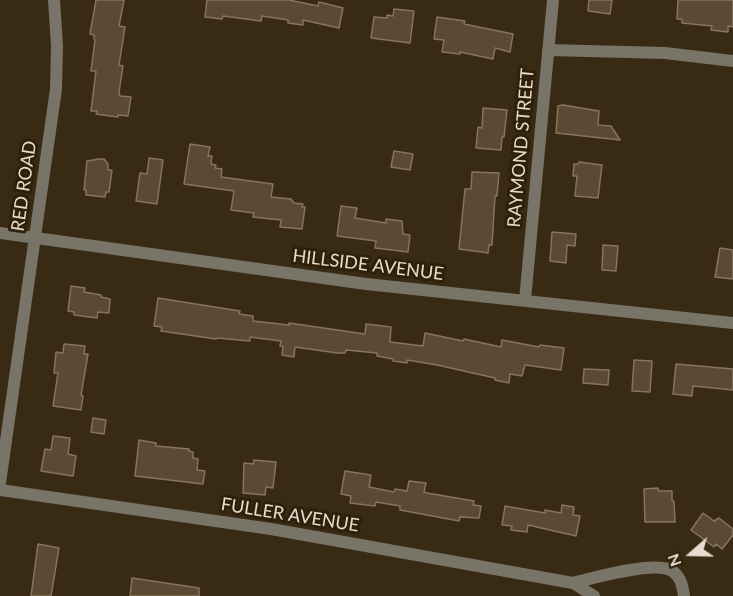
<!DOCTYPE html>
<style>
body{margin:0}
#map{position:relative;width:733px;height:596px;overflow:hidden;background:#392a14;font-family:Lato,sans-serif}
canvas{display:block}
.north{position:absolute;left:661px;top:524px;width:60px;height:60px;-webkit-text-stroke:4px #2f200a;paint-order:stroke;rotate:250deg;font-size:16px;font-weight:700;line-height:24px;text-align:center;color:#e6dccf}
.north::after{content:'';display:block;margin:auto;width:21px;height:27px;background:#e6dccf;clip-path:polygon(50% 0,100% 100%,50% 72%,0 100%)}
</style>
<div id="map">
<canvas width="733" height="596"></canvas>
<div class="north">N</div>
</div>
<script>
const g = document.querySelector('canvas').getContext('2d');
g.lineJoin = 'round';
function paint(path, color) {
  g.fillStyle = color;
  g.fill(path, 'evenodd');
}
function strokePath(path, color, width, dash) {
  g.strokeStyle = color;
  g.lineWidth = width;
  g.lineCap = dash ? 'butt' : 'round';
  g.setLineDash(dash || []);
  g.stroke(path);
}
function label(font, color, halo, rows, align = 'center') {
  g.font = font + ' Lato,sans-serif';
  g.lineWidth = 6;
  g.setLineDash([]);
  g.textBaseline = 'middle';
  g.strokeStyle = halo;
  g.fillStyle = color;
  for (const [text, x, y, turn = 0] of rows) {
    g.save();
    g.translate(x, y);
    g.rotate((+turn || 0) * Math.PI / 180);
    g.textAlign = isNaN(turn) ? turn : align;
    if (halo) g.strokeText(text, 0, 0);
    g.fillText(text, 0, 0);
    g.restore();
  }
}
const building = new Path2D(`
 M 96,0 L 124,0 L 119,26 L 125,27 L 119,65 L 123,66 L 119,92 L 120,96 L 131,97 L 128,116 L 118,115 L 118,117 L 96,114 L 97,111 L 91,111 L 96,71 L 91,71 L 95,40 L 94,39 L 94,35 L 90,34 Z
 M 207,0 L 289,0 L 318,6 L 319,2 L 343,8 L 339,28 L 303,20 L 303,25 L 288,23 L 288,20 L 262,16 L 261,21 L 223,16 L 222,19 L 205,17 Z
 M 589,0 L 612,0 L 610,14 L 588,11 Z
 M 678,0 L 733,0 L 733,27 L 728,26 L 728,32 L 711,30 L 712,26 L 682,23 L 682,19 L 677,19 Z
 M 394,9 L 414,11 L 410,43 L 371,38 L 374,17 L 387,18 L 387,15 L 393,16 Z
 M 437,17 L 465,21 L 464,24 L 513,34 L 510,52 L 495,48 L 493,59 L 460,52 L 460,54 L 442,52 L 444,40 L 434,39 Z
 M 563,105 L 599,111 L 598,125 L 611,126 L 620,140 L 556,133 L 558,106 Z
 M 483,108 L 507,110 L 504,137 L 502,137 L 501,150 L 476,148 L 478,127 L 482,128 Z
 M 190,144 L 210,147 L 208,156 L 212,156 L 211,164 L 216,165 L 215,168 L 222,169 L 221,177 L 273,184 L 271,197 L 291,199 L 294,203 L 303,204 L 302,207 L 305,207 L 302,229 L 280,227 L 281,220 L 253,217 L 254,213 L 231,210 L 234,191 L 184,184 Z
 M 394,151 L 413,154 L 410,170 L 391,167 Z
 M 149,158 L 163,160 L 157,204 L 136,201 L 140,173 L 147,174 Z
 M 99,159 L 104,159 L 108,164 L 108,170 L 112,170 L 109,192 L 106,192 L 105,197 L 86,195 L 86,190 L 84,190 L 87,161 Z
 M 579,162 L 602,165 L 598,198 L 575,196 L 577,176 L 573,176 L 574,164 L 578,164 Z
 M 472,172 L 499,173 L 497,196 L 495,196 L 492,245 L 489,245 L 488,253 L 459,249 L 465,189 L 471,189 Z
 M 341,206 L 357,208 L 355,218 L 386,223 L 386,219 L 402,221 L 403,234 L 410,235 L 408,252 L 375,248 L 376,241 L 337,236 Z
 M 552,232 L 576,234 L 575,246 L 567,245 L 566,263 L 550,261 Z
 M 603,245 L 618,246 L 616,271 L 602,270 Z
 M 720,248 L 733,250 L 733,279 L 715,277 Z
 M 71,286 L 85,288 L 84,292 L 101,295 L 101,297 L 110,299 L 109,313 L 98,312 L 97,318 L 74,315 L 74,312 L 68,311 Z
 M 158,298 L 240,311 L 239,314 L 253,316 L 253,321 L 289,325 L 289,323 L 365,334 L 366,324 L 391,327 L 390,342 L 423,346 L 425,333 L 463,341 L 464,339 L 501,347 L 502,340 L 539,347 L 540,345 L 564,348 L 561,370 L 525,365 L 522,376 L 510,374 L 509,383 L 495,380 L 495,378 L 437,365 L 407,360 L 407,363 L 393,361 L 393,359 L 377,356 L 377,353 L 346,350 L 345,353 L 337,353 L 295,347 L 294,357 L 282,355 L 283,347 L 280,346 L 281,341 L 250,337 L 250,341 L 217,338 L 216,339 L 161,331 L 162,327 L 154,326 Z
 M 64,344 L 85,346 L 84,354 L 88,354 L 81,395 L 83,396 L 81,410 L 53,406 L 58,373 L 54,373 L 56,352 L 63,353 Z
 M 634,360 L 652,361 L 650,392 L 632,391 Z
 M 676,364 L 733,369 L 733,390 L 693,386 L 692,396 L 673,394 Z
 M 584,369 L 609,370 L 608,385 L 583,383 Z
 M 93,418 L 106,420 L 104,434 L 91,432 Z
 M 53,436 L 70,438 L 68,454 L 76,456 L 73,476 L 41,471 L 45,449 L 51,450 Z
 M 139,440 L 156,443 L 156,446 L 189,449 L 189,451 L 193,452 L 193,458 L 198,459 L 197,470 L 205,471 L 203,484 L 135,476 Z
 M 254,460 L 276,462 L 273,488 L 266,487 L 265,495 L 243,493 L 244,463 L 253,464 Z
 M 345,471 L 371,475 L 369,487 L 394,492 L 395,489 L 407,491 L 409,481 L 426,483 L 424,492 L 427,493 L 474,501 L 473,505 L 481,506 L 479,518 L 460,517 L 459,521 L 400,510 L 400,506 L 376,502 L 375,506 L 350,503 L 351,496 L 341,494 Z
 M 658,488 L 659,491 L 672,491 L 672,501 L 674,501 L 675,522 L 645,522 L 644,489 Z
 M 562,505 L 574,507 L 573,515 L 580,516 L 576,536 L 528,525 L 527,532 L 511,530 L 512,526 L 502,525 L 505,506 L 545,513 L 545,510 L 561,513 Z
 M 703,513 L 714,521 L 719,518 L 733,529 L 733,535 L 722,549 L 716,544 L 714,547 L 691,530 Z
 M 38,544 L 59,548 L 51,596 L 31,596 Z
 M 132,578 L 199,588 L 199,596 L 130,596 Z`);
paint(building, '#5b4a33');
strokePath(building, '#86745c', 1.5);
strokePath(new Path2D(`
 M 548,50 L 665,53 L 733,61
 M 0,233 L 366,284 L 733,323
 M 525,300 L 553,0
 M 0,483 L 56,89 L 57,46 L 54,0
 M 0,490 L 271,529 L 573,583 L 594,596
 M 573,583 C 593,578 656,560 672,571 C 681,576 683,587 684,596`), '#787468', 12);
label('18px', '#e6dccf', '#2f200a', [
 ["RAYMOND STREET",521,148,-85],
 ["RED ROAD",24,186,-82],
 ["HILLSIDE AVENUE",368,265,7],
 ["FULLER AVENUE",290,515,9]
]);
</script>
